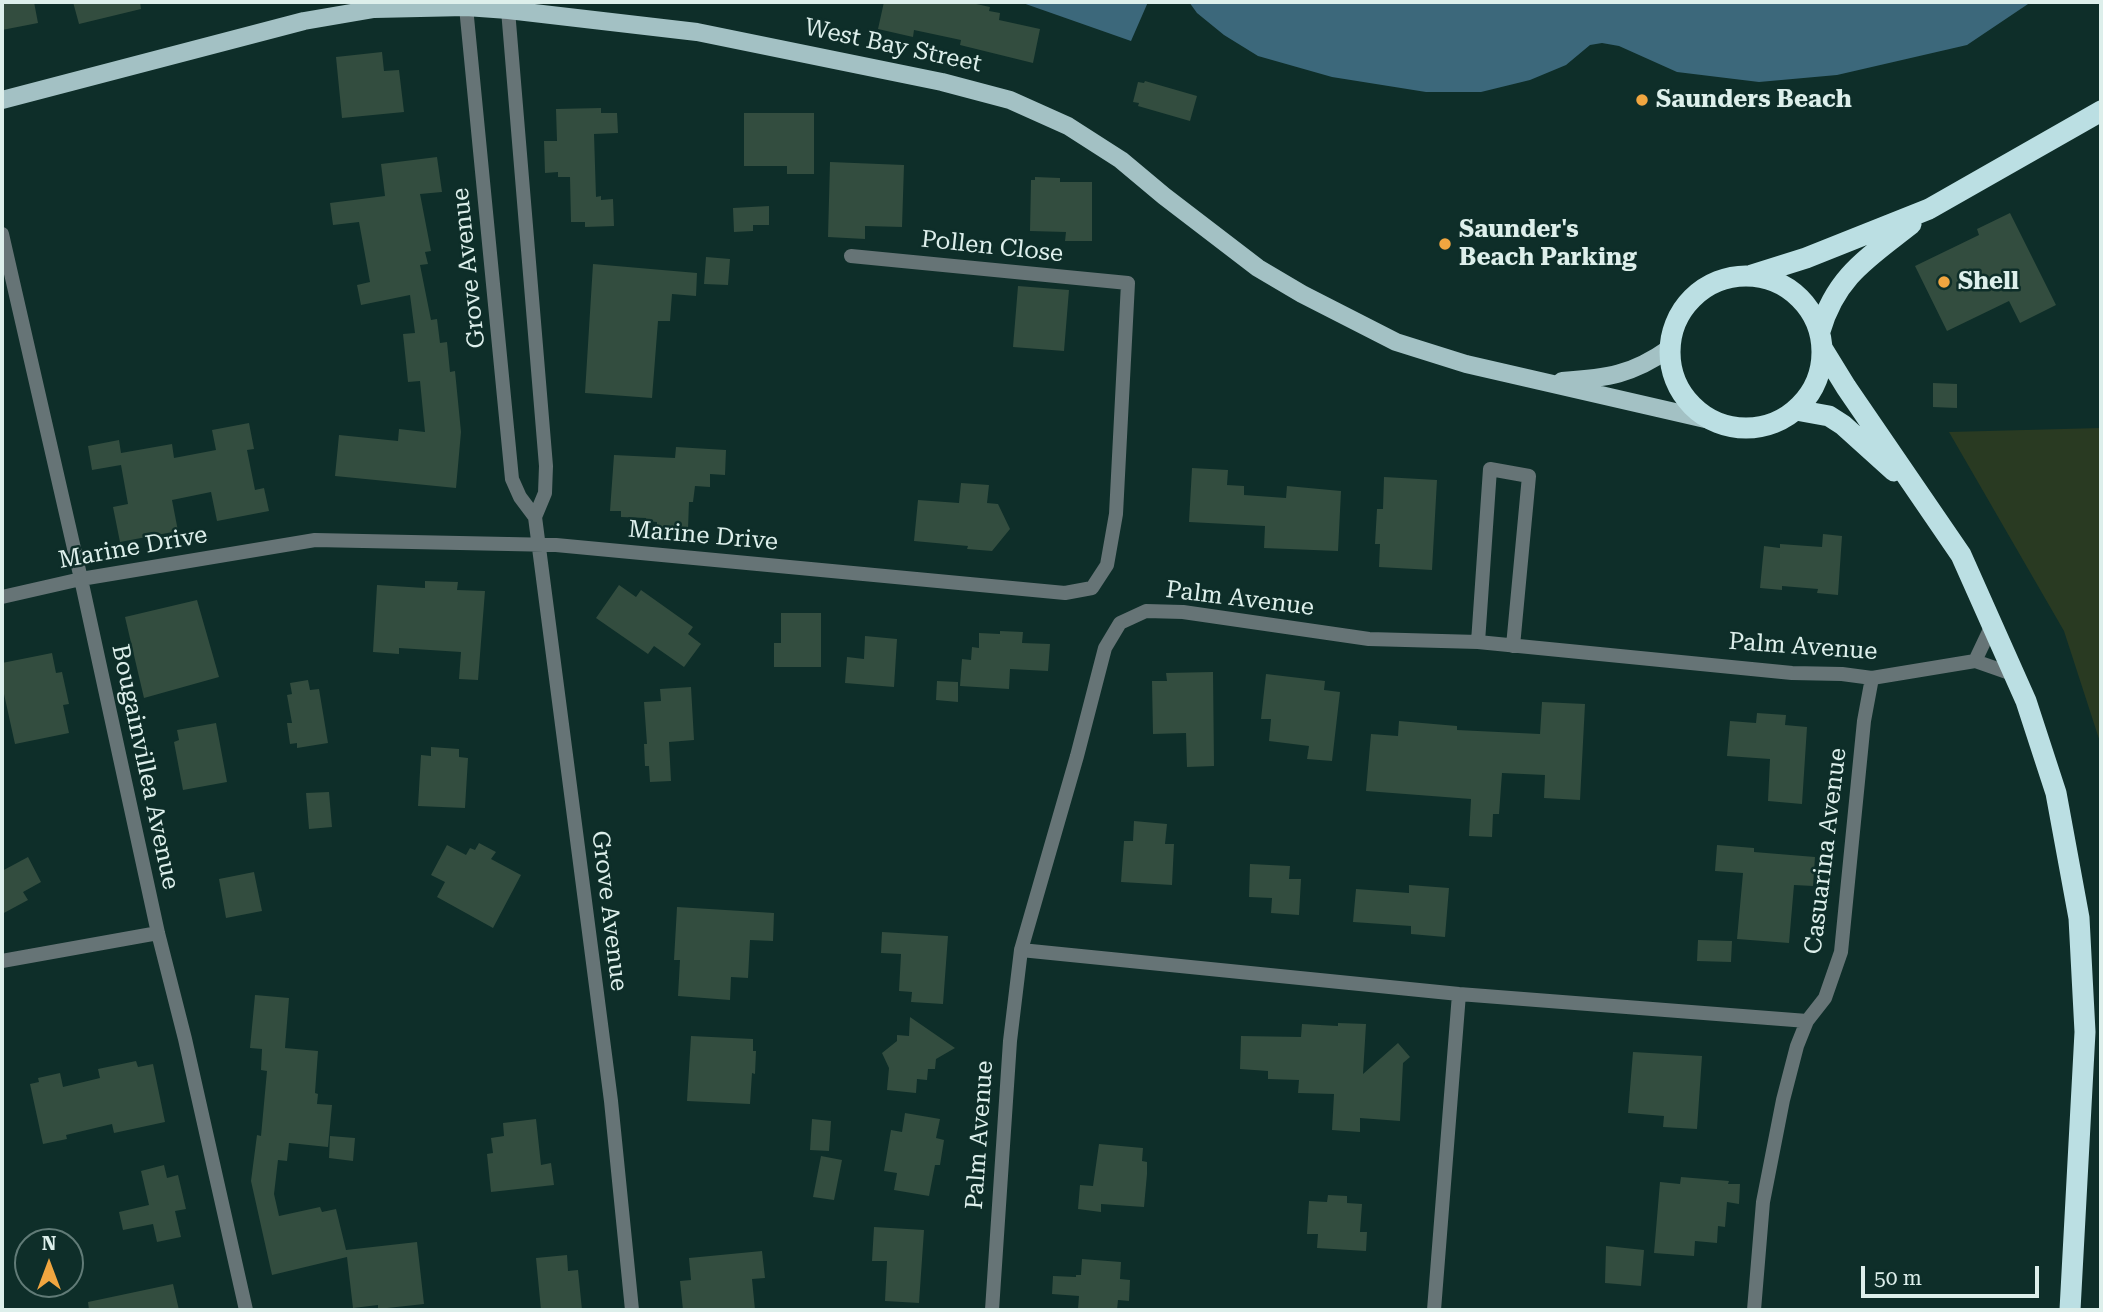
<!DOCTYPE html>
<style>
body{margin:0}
#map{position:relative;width:2103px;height:1312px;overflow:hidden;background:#0e2e29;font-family:"Roboto Serif",serif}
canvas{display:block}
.frame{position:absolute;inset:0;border:4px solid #ddefeb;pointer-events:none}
.north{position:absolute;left:14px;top:1228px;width:70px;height:70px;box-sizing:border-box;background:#0e2e29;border:2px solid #617b77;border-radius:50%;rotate:0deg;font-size:19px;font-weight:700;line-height:28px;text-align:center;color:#ddefeb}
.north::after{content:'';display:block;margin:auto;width:24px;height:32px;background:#f1a640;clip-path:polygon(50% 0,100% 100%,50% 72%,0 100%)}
.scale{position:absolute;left:1861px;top:1266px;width:178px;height:32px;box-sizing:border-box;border:4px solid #ddefeb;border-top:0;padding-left:9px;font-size:21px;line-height:24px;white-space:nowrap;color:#ddefeb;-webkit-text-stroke:5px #0e2e29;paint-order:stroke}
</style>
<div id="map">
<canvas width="2103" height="1312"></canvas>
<div class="frame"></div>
<div class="north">N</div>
<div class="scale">50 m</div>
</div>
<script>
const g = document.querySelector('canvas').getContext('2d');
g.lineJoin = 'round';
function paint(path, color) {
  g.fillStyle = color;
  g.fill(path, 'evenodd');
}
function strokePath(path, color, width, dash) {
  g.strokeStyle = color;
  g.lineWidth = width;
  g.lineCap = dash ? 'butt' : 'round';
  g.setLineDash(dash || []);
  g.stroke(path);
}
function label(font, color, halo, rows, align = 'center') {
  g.font = font + ' "Roboto Serif",serif';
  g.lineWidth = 5;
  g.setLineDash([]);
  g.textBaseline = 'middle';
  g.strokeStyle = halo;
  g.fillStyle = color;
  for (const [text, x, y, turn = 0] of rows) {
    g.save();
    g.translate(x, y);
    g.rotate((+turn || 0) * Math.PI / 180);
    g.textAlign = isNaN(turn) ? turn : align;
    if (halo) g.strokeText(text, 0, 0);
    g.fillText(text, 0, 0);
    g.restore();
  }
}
paint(new Path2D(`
 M 2101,428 L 2101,745 L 2064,631 L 1949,432 Z`), '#293a22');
paint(new Path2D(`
 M 1020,2 L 1148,2 L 1131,41 Z
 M 1189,2 L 2031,2 L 1967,45 L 1837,75 L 1759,82 L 1677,72 L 1619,46 L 1602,43 L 1590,45 L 1566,65 L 1530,80 L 1481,92 L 1426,92 L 1332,77 L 1258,56 L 1224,35 L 1197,13 Z`), '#3c687b');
paint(new Path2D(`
 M 2,2 L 34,2 L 38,23 L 2,30 Z
 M 73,2 L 140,2 L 141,9 L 79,24 Z
 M 884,2 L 967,2 L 990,7 L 989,11 L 1000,13 L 999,20 L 1040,29 L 1033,63 L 960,45 L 961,40 L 914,30 L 913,37 L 878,29 Z
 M 382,52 L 384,71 L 399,70 L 404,112 L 342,118 L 336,57 Z
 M 1145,81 L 1197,96 L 1190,121 L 1138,106 L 1139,103 L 1133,102 L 1138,82 L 1144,83 Z
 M 601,108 L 601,113 L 617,113 L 618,133 L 594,134 L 596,197 L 601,196 L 601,200 L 613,199 L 614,226 L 585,227 L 585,222 L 571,222 L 570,177 L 558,177 L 558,172 L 545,173 L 544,141 L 557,141 L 556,109 Z
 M 744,113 L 814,113 L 814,174 L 787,174 L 787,166 L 744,166 Z
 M 437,157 L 442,192 L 420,194 L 431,251 L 425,252 L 428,264 L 420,265 L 431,320 L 437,319 L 440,343 L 447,342 L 450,372 L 455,371 L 461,432 L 456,488 L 335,476 L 339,435 L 398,441 L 399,429 L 425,432 L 420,381 L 408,382 L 403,334 L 415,333 L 410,295 L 361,305 L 357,285 L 370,282 L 359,222 L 333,225 L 330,203 L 385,196 L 381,164 Z
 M 830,162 L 904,165 L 902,227 L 865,226 L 865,239 L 828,237 Z
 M 1035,177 L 1060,178 L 1060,182 L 1092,182 L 1092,241 L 1065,241 L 1066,232 L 1030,231 L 1031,180 L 1035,180 Z
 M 769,206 L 769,225 L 753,225 L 753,231 L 734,232 L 733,208 Z
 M 2010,213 L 2056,305 L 2020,323 L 2009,301 L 1947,331 L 1915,266 L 1979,235 L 1977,229 Z
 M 706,257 L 730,259 L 728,285 L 704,284 Z
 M 593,264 L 697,273 L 696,296 L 672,294 L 670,321 L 658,321 L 652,398 L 585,393 Z
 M 1018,286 L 1069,290 L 1064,351 L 1013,347 Z
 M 1933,383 L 1957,384 L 1957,408 L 1933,407 Z
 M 249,423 L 254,449 L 247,450 L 255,490 L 264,488 L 269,511 L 217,521 L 211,492 L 172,500 L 178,531 L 120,542 L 113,507 L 128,504 L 121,465 L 92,470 L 88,446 L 119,440 L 121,453 L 172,444 L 174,458 L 216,450 L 212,430 Z
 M 676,447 L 726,450 L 725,475 L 710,474 L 710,487 L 695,486 L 693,502 L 689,502 L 688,529 L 657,527 L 657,522 L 646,521 L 646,518 L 621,517 L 621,511 L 610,511 L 614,455 L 675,458 Z
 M 1192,468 L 1228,470 L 1227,485 L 1244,486 L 1244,495 L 1286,498 L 1287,486 L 1341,491 L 1338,551 L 1264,548 L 1265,526 L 1189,522 Z
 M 1384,477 L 1437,480 L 1432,570 L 1379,567 L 1380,544 L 1375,544 L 1377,509 L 1383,509 Z
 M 961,483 L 989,485 L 987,503 L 998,504 L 1010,529 L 992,551 L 967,549 L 968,546 L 914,541 L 918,500 L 959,503 Z
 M 1823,534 L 1842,536 L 1838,595 L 1817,593 L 1818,589 L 1782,586 L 1782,590 L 1760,588 L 1764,546 L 1780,548 L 1780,544 L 1822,547 Z
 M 425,581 L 458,582 L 457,590 L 485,591 L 478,680 L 459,679 L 461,652 L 399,648 L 399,654 L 373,652 L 377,585 L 425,588 Z
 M 619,585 L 636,597 L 641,590 L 693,627 L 688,634 L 701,644 L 684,667 L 654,646 L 648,654 L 596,618 Z
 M 197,600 L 219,677 L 144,698 L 125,617 Z
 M 781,613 L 821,613 L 821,667 L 774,667 L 774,643 L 781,643 Z
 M 1000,631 L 1023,632 L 1022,643 L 1050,644 L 1048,671 L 1010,669 L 1009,689 L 960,686 L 962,659 L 971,660 L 972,647 L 979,648 L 979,633 L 1000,634 Z
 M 865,636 L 897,639 L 894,687 L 845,683 L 847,657 L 864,659 Z
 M 52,653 L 56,673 L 62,672 L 69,704 L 63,705 L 69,733 L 15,744 L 4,694 L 2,695 L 2,663 Z
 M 1213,672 L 1214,766 L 1187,767 L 1186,733 L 1153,734 L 1152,681 L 1167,681 L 1166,673 Z
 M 1266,674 L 1325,681 L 1324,690 L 1340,692 L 1332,761 L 1307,759 L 1309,746 L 1269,741 L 1271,719 L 1261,719 Z
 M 308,680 L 310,690 L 319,689 L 328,743 L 297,748 L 297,743 L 290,744 L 287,723 L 292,723 L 287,695 L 292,694 L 290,683 Z
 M 937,681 L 958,682 L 958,702 L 936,700 Z
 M 691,687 L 694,740 L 669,742 L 671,781 L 650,782 L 649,766 L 645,766 L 644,744 L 647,744 L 644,702 L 661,701 L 660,689 Z
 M 1542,702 L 1585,704 L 1580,800 L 1544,798 L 1545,775 L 1502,773 L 1499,814 L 1493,814 L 1492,837 L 1469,836 L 1471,799 L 1366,791 L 1371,734 L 1398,736 L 1399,721 L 1457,726 L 1457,730 L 1540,734 Z
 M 1757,713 L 1786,715 L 1785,725 L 1807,727 L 1802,804 L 1768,801 L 1770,759 L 1727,756 L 1730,721 L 1756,723 Z
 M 216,723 L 227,782 L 183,790 L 174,742 L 179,740 L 177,730 Z
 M 431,747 L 459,749 L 459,757 L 468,758 L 465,808 L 418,806 L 421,755 L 431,756 Z
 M 329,792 L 332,827 L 309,829 L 306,793 Z
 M 1134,821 L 1167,824 L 1165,844 L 1174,844 L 1172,885 L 1121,882 L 1124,841 L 1133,841 Z
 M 479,843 L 496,852 L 491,859 L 521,875 L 493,928 L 437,897 L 445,882 L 431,875 L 447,845 L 466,855 L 470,848 L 475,850 Z
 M 1717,845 L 1754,848 L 1754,852 L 1815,857 L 1813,886 L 1794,885 L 1789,943 L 1737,939 L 1743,873 L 1715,871 Z
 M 28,857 L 41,882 L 23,892 L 28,900 L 2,914 L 2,871 Z
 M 1250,864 L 1290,866 L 1289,879 L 1301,879 L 1299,915 L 1271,913 L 1272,898 L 1249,897 Z
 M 254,872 L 262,911 L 226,918 L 219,879 Z
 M 1409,885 L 1449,888 L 1445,937 L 1411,934 L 1411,926 L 1353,922 L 1356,889 L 1409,893 Z
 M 677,907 L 774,913 L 773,941 L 750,940 L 748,978 L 731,977 L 730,1000 L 678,996 L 680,960 L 674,960 Z
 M 882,932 L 948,936 L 943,1004 L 911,1002 L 912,992 L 899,991 L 901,954 L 881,953 Z
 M 1698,940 L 1732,941 L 1731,962 L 1697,961 Z
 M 255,995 L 289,998 L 285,1048 L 318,1051 L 315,1093 L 318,1094 L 317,1104 L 332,1105 L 328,1147 L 289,1143 L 287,1161 L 278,1160 L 274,1194 L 279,1216 L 320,1207 L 322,1212 L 336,1209 L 346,1250 L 417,1242 L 424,1304 L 378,1309 L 378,1305 L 353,1308 L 347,1257 L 272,1275 L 251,1181 L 257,1135 L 261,1136 L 267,1071 L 261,1070 L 262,1049 L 250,1048 Z
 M 910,1017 L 955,1048 L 936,1059 L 935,1069 L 928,1069 L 927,1080 L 917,1079 L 916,1093 L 887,1090 L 889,1068 L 882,1053 L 897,1041 L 897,1035 L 909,1036 Z
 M 1338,1023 L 1366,1024 L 1363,1074 L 1398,1043 L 1410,1057 L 1403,1063 L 1400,1121 L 1360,1118 L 1360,1132 L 1332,1130 L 1334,1094 L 1298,1093 L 1299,1080 L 1268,1079 L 1268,1071 L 1240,1069 L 1241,1036 L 1301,1037 L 1302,1024 L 1338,1026 Z
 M 691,1036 L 753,1039 L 753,1051 L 756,1051 L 755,1074 L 752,1073 L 750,1104 L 687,1101 Z
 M 1633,1052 L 1702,1056 L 1697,1129 L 1663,1127 L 1664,1116 L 1628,1113 Z
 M 136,1061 L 138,1067 L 153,1064 L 165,1122 L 114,1133 L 112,1124 L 66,1135 L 67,1139 L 43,1144 L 30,1084 L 39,1082 L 38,1078 L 60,1073 L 63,1087 L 100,1078 L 98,1069 Z
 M 905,1113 L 940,1119 L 936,1138 L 944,1140 L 940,1165 L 935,1165 L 929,1196 L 894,1190 L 897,1173 L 884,1171 L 891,1130 L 902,1132 Z
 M 536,1119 L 541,1165 L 551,1163 L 554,1185 L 491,1192 L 487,1154 L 493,1153 L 491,1138 L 504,1136 L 503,1123 Z
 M 812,1119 L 831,1121 L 829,1151 L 810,1150 Z
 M 330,1136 L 355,1138 L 353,1161 L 329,1158 Z
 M 1099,1144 L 1143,1148 L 1142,1161 L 1147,1162 L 1147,1174 L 1144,1207 L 1101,1204 L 1101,1212 L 1078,1209 L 1080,1185 L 1093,1186 Z
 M 821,1156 L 842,1160 L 834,1200 L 813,1197 Z
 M 164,1165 L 167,1178 L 178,1175 L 186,1209 L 175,1211 L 181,1237 L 157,1242 L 153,1224 L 123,1230 L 119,1212 L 149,1205 L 141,1171 Z
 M 1681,1177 L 1729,1181 L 1728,1184 L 1740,1184 L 1739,1204 L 1727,1202 L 1725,1227 L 1718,1226 L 1717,1243 L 1695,1241 L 1694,1256 L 1654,1253 L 1660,1182 L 1680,1184 Z
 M 1328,1195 L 1347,1196 L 1347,1203 L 1362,1204 L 1360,1232 L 1367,1232 L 1366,1251 L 1317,1248 L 1318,1234 L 1307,1234 L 1309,1201 L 1327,1202 Z
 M 874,1227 L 924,1230 L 919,1303 L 885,1301 L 887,1261 L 872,1261 Z
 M 1606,1246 L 1644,1250 L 1641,1286 L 1605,1283 Z
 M 762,1251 L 765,1278 L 752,1279 L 755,1310 L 683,1310 L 680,1281 L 691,1280 L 689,1258 Z
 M 567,1255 L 568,1271 L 578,1270 L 582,1310 L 541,1310 L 536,1258 Z
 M 1082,1259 L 1121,1262 L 1120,1279 L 1130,1280 L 1129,1301 L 1118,1300 L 1117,1310 L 1083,1310 L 1078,1309 L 1079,1296 L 1052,1294 L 1053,1276 L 1076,1277 L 1076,1275 L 1081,1275 Z
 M 173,1284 L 179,1310 L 89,1310 L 88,1302 Z`), '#334d3f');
strokePath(new Path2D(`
 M 466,7 L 512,479 L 520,497 L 535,517
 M 508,10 L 546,466 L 545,493 L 535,517 L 611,1101 L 632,1310
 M 2,234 L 81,579 L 158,933 L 185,1039 L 246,1310
 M 2,597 L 81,579 L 315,540 L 556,545 L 1065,593 L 1092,588 L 1107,565 L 1116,514 L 1128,283 L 851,256
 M 1478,642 L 1490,469 L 1529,476 L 1513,646
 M 1975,661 L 1993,623
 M 1021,950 L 1459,994 L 1807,1021
 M 2,961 L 158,933
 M 992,1310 L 1010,1041 L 1021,950 L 1077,756 L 1105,648 L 1120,623 L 1146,611 L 1183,612 L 1369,639 L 1478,642 L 1792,673 L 1842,674 L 1872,678 L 1975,661 L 2015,675
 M 1434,1310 L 1459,994
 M 1754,1310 L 1763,1202 L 1783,1100 L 1797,1046 L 1807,1021 L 1825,998 L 1841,952 L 1864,721 L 1872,678`), '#667476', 14);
strokePath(new Path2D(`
 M 2,100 L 304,21 L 374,9 L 466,7 L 508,10 L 697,32 L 942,82 L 1010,100 L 1068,126 L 1121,160 L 1164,196 L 1258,268 L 1302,294 L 1396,342 L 1466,364 L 1714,421
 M 1562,381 C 1607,378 1632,375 1670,348`), '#a3c1c4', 18);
strokePath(new Path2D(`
 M 1752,275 L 1806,258 L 1929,209 L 2101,111
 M1670 352a76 76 0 1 1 152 0a76 76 0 1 1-152 0Z
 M 1820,331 C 1836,276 1868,258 1911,224
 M 1822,348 L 1846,387 L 1961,555 L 2026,701 L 2056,793 L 2079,918 L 2085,1032 L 2070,1310
 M 1796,410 L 1829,416 L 1843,425 L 1894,471`), '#bbdfe3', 21);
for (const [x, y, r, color] of [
 [1642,100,7,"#f1a640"],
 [1445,244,7,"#f1a640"],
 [1944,282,7,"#f1a640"]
]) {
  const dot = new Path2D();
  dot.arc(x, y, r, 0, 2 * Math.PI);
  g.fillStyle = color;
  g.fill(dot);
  strokePath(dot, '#0e2e29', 2.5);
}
label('24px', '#ddefeb', '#0e2e29', [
 ["West Bay Street",893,46,12],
 ["Pollen Close",992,247,6],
 ["Grove Avenue",469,268,-96],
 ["Marine Drive",703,536,5],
 ["Marine Drive",133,548,-10],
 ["Palm Avenue",1240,599,7],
 ["Palm Avenue",1803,647,4],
 ["Bougainvillea Avenue",145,767,78],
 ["Casuarina Avenue",1826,851,-83],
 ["Grove Avenue",609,911,83],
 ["Palm Avenue",980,1135,-86]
]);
label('bold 24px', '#ddefeb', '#0e2e29', [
 ["Saunders Beach",1656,100],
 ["Saunder's",1459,230],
 ["Beach Parking",1459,258],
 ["Shell",1958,282]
], 'left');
</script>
